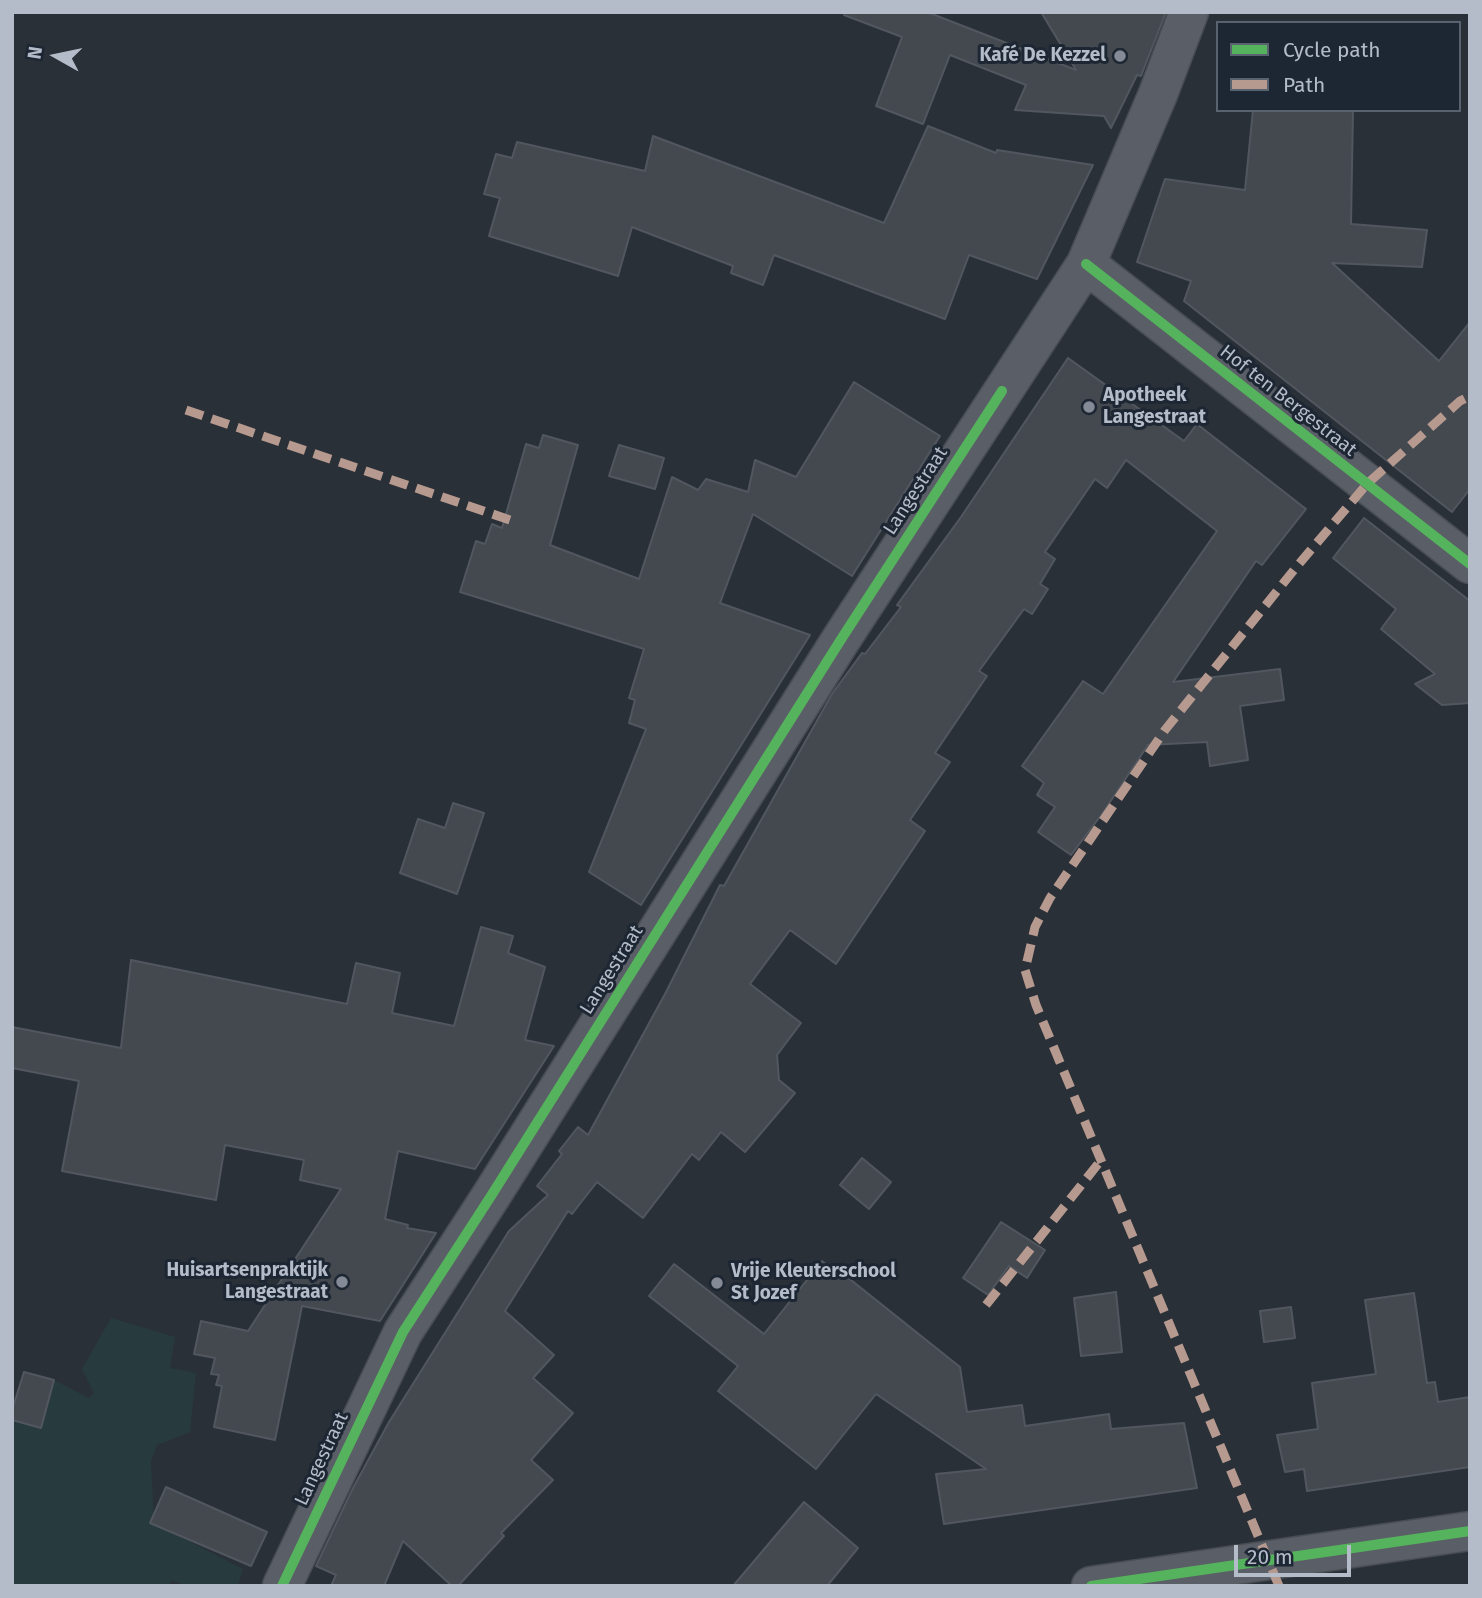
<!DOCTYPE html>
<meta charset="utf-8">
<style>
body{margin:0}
#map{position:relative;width:1482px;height:1598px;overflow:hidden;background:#2a3038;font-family:"Fira Sans",sans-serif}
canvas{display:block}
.frame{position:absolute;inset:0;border:14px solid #b4bcc9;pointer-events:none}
.legend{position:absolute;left:1216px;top:21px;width:245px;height:91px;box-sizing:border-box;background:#1d2633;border:2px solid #59626f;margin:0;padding:9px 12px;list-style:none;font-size:21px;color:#b4bcc9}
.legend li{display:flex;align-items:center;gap:14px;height:35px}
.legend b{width:35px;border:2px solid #59626f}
.north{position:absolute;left:21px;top:21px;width:70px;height:70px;-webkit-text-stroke:5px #1d2633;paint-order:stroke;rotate:279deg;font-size:19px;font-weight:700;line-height:28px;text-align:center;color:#b4bcc9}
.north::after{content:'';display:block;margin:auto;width:24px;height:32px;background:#b4bcc9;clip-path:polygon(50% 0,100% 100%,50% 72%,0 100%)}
.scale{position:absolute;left:1234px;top:1545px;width:117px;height:32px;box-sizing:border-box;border:4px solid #b4bcc9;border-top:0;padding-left:9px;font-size:21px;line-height:24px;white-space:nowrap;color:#b4bcc9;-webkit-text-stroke:5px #1d2633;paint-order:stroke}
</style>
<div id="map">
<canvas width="1482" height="1598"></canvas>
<div class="frame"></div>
<ul class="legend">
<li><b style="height:9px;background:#56b35d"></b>Cycle path</li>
<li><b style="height:9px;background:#b69a8f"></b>Path</li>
</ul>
<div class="north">N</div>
<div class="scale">20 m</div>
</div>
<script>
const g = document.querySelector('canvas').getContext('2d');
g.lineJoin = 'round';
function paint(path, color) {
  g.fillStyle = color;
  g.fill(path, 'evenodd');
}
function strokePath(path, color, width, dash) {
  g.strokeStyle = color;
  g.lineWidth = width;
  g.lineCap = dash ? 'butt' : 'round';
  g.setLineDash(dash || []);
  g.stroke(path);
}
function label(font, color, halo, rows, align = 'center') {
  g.font = font + ' "Fira Sans",sans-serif';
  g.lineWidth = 6;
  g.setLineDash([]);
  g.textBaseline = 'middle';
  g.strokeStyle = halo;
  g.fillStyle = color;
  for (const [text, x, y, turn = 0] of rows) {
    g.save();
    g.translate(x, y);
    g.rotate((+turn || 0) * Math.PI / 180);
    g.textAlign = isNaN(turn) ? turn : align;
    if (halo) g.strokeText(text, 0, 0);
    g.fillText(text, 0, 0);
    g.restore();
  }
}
paint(new Path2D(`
 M 111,1318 L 175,1337 L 170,1368 L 196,1373 L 190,1432 L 157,1445 L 151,1461 L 154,1523 L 243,1569 L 238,1586 L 186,1586 L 172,1580 L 168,1586 L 12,1586 L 12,1422 L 41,1427 L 54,1380 L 89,1398 L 94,1393 L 82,1369 Z`), '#273a3e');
const building = new Path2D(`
 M 845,12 L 927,12 L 1076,70 L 1041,12 L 1166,12 L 1141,76 L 1137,75 L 1111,128 L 1104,116 L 1015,110 L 1026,85 L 950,55 L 923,124 L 876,106 L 902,37 L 844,15 Z
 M 1253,110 L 1353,110 L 1351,224 L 1427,230 L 1422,267 L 1332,263 L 1439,361 L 1470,322 L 1470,489 L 1452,512 L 1184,301 L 1191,281 L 1137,262 L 1165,179 L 1245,190 Z
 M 928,126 L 996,153 L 997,150 L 1093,165 L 1037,279 L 969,255 L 945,319 L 774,255 L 763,285 L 731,273 L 733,266 L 632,227 L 618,276 L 489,236 L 500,198 L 484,194 L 496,154 L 512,158 L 517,142 L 645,171 L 653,136 L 884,223 Z
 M 1068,358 L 1184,441 L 1197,424 L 1306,509 L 1262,565 L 1256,561 L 1173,682 L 1280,669 L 1284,700 L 1240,706 L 1248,760 L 1210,766 L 1207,742 L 1148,745 L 1102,814 L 1071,855 L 1038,832 L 1055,807 L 1037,795 L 1044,783 L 1022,766 L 1083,681 L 1103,694 L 1217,531 L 1126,460 L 1107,488 L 1095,479 L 1045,552 L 1055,559 L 1040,584 L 1048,589 L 1032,614 L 1024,609 L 979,671 L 987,676 L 935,753 L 950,762 L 910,820 L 925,831 L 836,964 L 790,930 L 750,984 L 801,1023 L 777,1055 L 779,1080 L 795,1093 L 745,1152 L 721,1132 L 699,1160 L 692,1154 L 643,1218 L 597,1182 L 572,1214 L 568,1211 L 505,1311 L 554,1355 L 533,1378 L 573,1413 L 531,1460 L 553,1480 L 501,1533 L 504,1536 L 458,1586 L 452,1586 L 403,1541 L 384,1586 L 331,1586 L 336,1575 L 316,1566 L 353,1488 L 389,1422 L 509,1231 L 548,1195 L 537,1186 L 562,1154 L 559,1151 L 578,1127 L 588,1135 L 665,994 L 720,885 L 724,886 L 832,694 L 862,653 L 865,654 L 901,607 L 897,605 L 961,517 Z
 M 854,382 L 940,436 L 852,576 L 753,514 L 720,603 L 810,635 L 641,905 L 589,872 L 646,729 L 629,723 L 635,700 L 629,698 L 644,649 L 460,592 L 476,541 L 485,544 L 492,524 L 502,528 L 526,444 L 539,448 L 543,435 L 578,445 L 550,545 L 639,579 L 672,477 L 698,490 L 706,479 L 748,492 L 755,460 L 796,477 Z
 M 619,445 L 664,458 L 655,489 L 609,476 Z
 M 1364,518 L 1470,601 L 1470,703 L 1442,705 L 1415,684 L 1435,674 L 1381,629 L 1396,609 L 1333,558 Z
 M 453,803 L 484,813 L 457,894 L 400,873 L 418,819 L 445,828 Z
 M 481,927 L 513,936 L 508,953 L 545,967 L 525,1040 L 554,1046 L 475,1169 L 398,1151 L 385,1219 L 408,1225 L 407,1228 L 436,1233 L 380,1321 L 302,1306 L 275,1440 L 214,1427 L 222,1386 L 216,1385 L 219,1375 L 211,1374 L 215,1358 L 194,1354 L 201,1321 L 248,1331 L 341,1189 L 300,1180 L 304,1160 L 225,1145 L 216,1200 L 62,1171 L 79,1081 L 12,1068 L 12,1027 L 121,1048 L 131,960 L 347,1004 L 356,963 L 400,973 L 392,1013 L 454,1026 Z
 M 862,1158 L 891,1182 L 869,1209 L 840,1185 Z
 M 1001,1222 L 1045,1250 L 1027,1278 L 1009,1266 L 988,1295 L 963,1278 Z
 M 822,1261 L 843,1278 L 846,1276 L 960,1367 L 967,1412 L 1022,1405 L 1025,1426 L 1109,1414 L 1111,1429 L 1184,1423 L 1197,1488 L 944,1524 L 936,1474 L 986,1469 L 876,1394 L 816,1469 L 718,1391 L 738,1366 L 649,1296 L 674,1264 L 764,1334 Z
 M 1116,1292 L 1122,1352 L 1081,1356 L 1074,1298 Z
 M 1414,1293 L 1427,1383 L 1435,1382 L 1438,1402 L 1470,1397 L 1470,1467 L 1307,1491 L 1304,1469 L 1285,1472 L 1277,1435 L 1318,1429 L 1312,1383 L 1376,1374 L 1365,1300 Z
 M 1291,1307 L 1295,1338 L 1264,1342 L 1260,1311 Z
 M 24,1372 L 54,1380 L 41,1428 L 12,1420 L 12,1410 Z
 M 166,1487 L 267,1532 L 251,1566 L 150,1523 Z
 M 804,1502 L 858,1548 L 827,1586 L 733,1586 Z`);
paint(building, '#444950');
strokePath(building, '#52575f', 2);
const minor = new Path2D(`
 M 1086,264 L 1470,564
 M 282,1586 L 403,1332 L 491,1196 L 840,641 L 1086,264 L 1158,94 L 1189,12
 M 1091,1586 L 1470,1531`);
strokePath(minor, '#484c53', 41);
strokePath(minor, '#5a5e66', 38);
strokePath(new Path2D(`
 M 186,410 L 516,522
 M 986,1305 L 1102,1159
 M 1279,1586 L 1036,1005 L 1025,970 L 1035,927 L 1050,898 L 1165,730 L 1298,565 L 1367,484 L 1460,401 L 1470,396`), '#b69a8f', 9, [18, 9]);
strokePath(new Path2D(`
 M 1086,264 L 1470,564
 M 282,1586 L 403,1332 L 491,1196 L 840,641 L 1002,391
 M 1091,1586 L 1470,1531`), '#56b35d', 10);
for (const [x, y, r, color] of [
 [1120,56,7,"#848b96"],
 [1089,407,7,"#848b96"],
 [342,1282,7,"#848b96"],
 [717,1283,7,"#848b96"]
]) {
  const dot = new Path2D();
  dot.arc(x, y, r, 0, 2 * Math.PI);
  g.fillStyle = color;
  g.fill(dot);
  strokePath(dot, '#1d2633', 2.5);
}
label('bold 19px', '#b4bcc9', '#1d2633', [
 ["Kafé De Kezzel",1106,56],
 ["Apotheek",1103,396,"left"],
 ["Langestraat",1103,418,"left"],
 ["Huisartsenpraktijk",328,1271],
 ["Langestraat",328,1293],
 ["Vrije Kleuterschool",731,1272,"left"],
 ["St Jozef",731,1294,"left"]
], 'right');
label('19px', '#b4bcc9', '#1d2633', [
 ["Hof ten Bergestraat",1288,401,38],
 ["Langestraat",916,491,-57],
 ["Langestraat",612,970,-58],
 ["Langestraat",322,1459,-65]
]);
</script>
